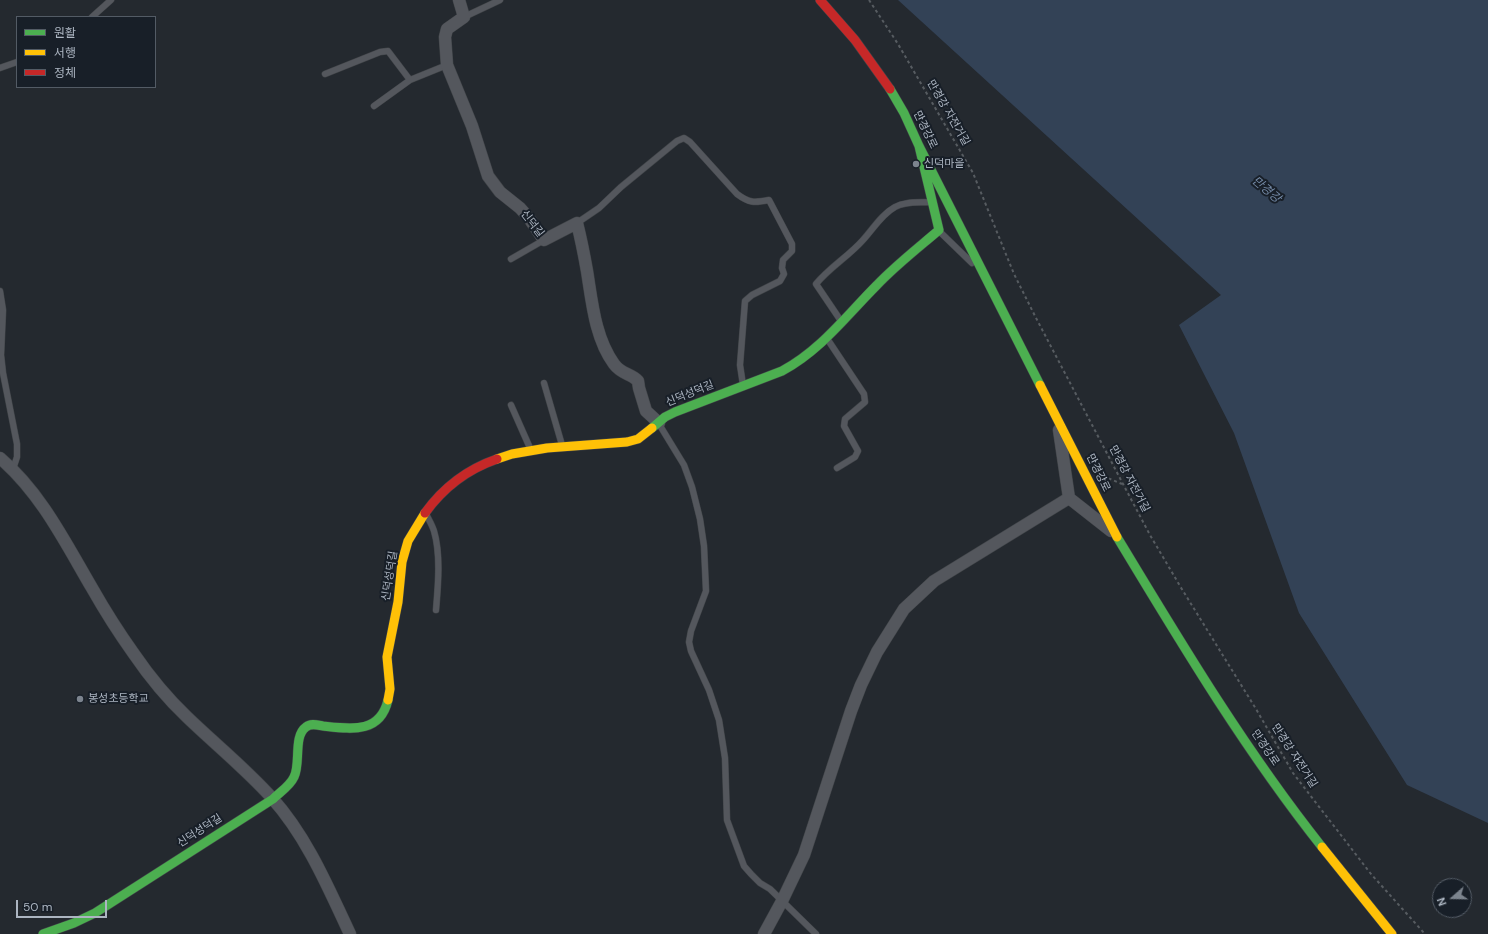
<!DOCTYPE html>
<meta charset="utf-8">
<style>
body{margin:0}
#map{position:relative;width:1488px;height:934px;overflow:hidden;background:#24292f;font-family:"DM Sans","Noto Sans KR",sans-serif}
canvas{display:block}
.legend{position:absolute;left:16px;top:16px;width:140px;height:72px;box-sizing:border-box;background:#181f28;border:1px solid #535b65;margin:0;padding:5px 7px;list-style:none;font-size:12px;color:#acb5c1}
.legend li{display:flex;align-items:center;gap:8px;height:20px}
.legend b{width:20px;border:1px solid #535b65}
.north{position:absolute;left:1432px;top:878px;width:40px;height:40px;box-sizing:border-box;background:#181f28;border:1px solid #535b65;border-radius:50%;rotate:250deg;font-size:11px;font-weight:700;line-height:16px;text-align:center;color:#acb5c1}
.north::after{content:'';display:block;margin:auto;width:14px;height:18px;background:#7c848e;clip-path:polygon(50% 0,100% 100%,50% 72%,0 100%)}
.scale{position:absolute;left:16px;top:900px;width:91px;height:18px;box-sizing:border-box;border:2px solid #acb5c1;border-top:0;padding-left:5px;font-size:12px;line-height:14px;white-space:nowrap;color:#acb5c1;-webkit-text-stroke:3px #181f28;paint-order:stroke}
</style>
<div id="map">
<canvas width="1488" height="934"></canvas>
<ul class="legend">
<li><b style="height:5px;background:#4caf50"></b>원활</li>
<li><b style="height:5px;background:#ffc107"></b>서행</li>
<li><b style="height:5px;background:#c62828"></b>정체</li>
</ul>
<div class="north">N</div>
<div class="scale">50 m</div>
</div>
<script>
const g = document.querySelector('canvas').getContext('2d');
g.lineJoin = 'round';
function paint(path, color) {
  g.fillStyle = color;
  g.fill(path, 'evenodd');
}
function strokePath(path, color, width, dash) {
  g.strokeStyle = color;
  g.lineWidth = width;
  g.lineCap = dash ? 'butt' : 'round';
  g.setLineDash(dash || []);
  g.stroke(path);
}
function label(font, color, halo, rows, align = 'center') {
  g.font = font + ' "DM Sans","Noto Sans KR",sans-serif';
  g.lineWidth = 4;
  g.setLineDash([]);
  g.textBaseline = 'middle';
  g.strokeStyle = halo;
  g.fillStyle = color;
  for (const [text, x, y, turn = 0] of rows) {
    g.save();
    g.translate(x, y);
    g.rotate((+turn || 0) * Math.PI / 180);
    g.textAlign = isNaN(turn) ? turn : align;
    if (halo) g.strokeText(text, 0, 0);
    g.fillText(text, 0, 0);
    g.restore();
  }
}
paint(new Path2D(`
 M 898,0 L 1488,0 L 1488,823 L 1407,785 L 1299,613 L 1234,433 L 1179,325 L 1221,295 Z`), '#334256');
const lane = new Path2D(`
 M 92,17 L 111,0
 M 464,17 L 500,0
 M 0,68 L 17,62
 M 325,74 L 380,52 L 388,51 L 410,80
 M 374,106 L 410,80 L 447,65
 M 577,223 L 599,208 L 621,187 L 677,141 L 684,138 L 690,142 L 737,194 C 749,203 754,203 769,200 L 792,244 L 792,251 L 783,260 L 782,268 L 784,274 L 780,281 L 752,295 L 745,301 L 740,365 L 743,385
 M 940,232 L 972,263
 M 511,259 L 544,240
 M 0,291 L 3,310 L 1,355 L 3,373 L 17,444 L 17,457 L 13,469
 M 841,321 L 816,284 C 830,267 849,256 863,240 C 873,229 882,214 895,207 C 905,201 919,203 931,202
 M 828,340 L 864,394 L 865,402 L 845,419 L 844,426 L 858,451 L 855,457 L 837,468
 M 544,383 L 562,445
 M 511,405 L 530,448
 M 659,424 L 684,465 L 692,487 L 700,519 L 704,546 L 706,591 L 691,631 L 689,642 L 691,651 L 709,690 L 719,720 L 725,758 L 727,820 L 744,866 L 751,874 L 760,883 L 770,889 L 816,934
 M 426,514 C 429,520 432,525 434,531 C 441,555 438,586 436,610`);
const street = new Path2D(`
 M 459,0 L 464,17 L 447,29 L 445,37 L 447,65 L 472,126 L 488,176 L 500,192 L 520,208 L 529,218 L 544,240 L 577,223 C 581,239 584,254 587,271 C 592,302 595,338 614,364 C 622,375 631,373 638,381 L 639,388 L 646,411 L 659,423
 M 1059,430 L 1069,498 L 1111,531
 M 0,458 C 41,493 65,542 92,588 C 105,611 119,633 134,654 C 149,676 167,698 187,717 C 215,744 246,769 272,798 C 307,837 328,887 350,934
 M 764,934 L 782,901 L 804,855 L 851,711 L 861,685 L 877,652 L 904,609 L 934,581 L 1069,498`);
const fast = new Path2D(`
 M 890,89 L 904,113 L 919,146 L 1040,385
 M 652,428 L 665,417 L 675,412 L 782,371 C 821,350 846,316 877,285 C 896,265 918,248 939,230 L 919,146
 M 1117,537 C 1181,643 1245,750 1322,847
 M 43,934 L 74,923 L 95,913 L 273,799 C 280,792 290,786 294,777 C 301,764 293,736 306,727 C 311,723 317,725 323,726 C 351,729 380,734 388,700`);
const slow = new Path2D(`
 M 1040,385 L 1117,537
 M 497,459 L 512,454 L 547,448 L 627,442 L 638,439 L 652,428
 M 388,700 L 390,689 L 387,657 L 398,602 L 402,562 L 408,541 L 425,513
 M 1322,847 L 1392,934`);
const jam = new Path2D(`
 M 820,0 L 855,40 L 890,89
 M 425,513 C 443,488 468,469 497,459`);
strokePath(lane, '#404448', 7);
strokePath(street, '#404448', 13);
strokePath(fast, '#404448', 10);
strokePath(slow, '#404448', 10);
strokePath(jam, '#404448', 10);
strokePath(new Path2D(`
 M 869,0 L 898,44 L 973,173 L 1014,274 L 1035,316 L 1123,484 L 1150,535 L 1180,586 L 1256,709 L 1293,773 L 1371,874 L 1425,934
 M 1103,476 L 1122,484`), '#575c61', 2, [3, 3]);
strokePath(lane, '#54575d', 6);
strokePath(street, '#54575d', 12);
strokePath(fast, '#4caf50', 9);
strokePath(slow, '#ffc107', 9);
strokePath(jam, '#c62828', 9);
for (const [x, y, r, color] of [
 [916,164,4,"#7c848e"],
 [80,699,4,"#7c848e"]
]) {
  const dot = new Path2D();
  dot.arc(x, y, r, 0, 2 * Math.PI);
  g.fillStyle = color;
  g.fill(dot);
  strokePath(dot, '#181f28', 1.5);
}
label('11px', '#acb5c1', '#181f28', [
 ["만경강 자전거길",948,113,60],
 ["만경강로",925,130,64],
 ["신덕길",532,224,52],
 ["신덕성덕길",690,394,-22],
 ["만경강로",1098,473,64],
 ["만경강 자전거길",1129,479,62],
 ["신덕성덕길",390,576,-81],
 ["만경강로",1265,748,56],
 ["만경강 자전거길",1294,756,57],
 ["신덕성덕길",200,831,-33]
]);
label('11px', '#acb5c1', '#181f28', [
 ["신덕마을",924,164],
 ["봉성초등학교",88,699]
], 'left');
label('italic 12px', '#768ca9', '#181f28', [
 ["만경강",1266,190,40]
]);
</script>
